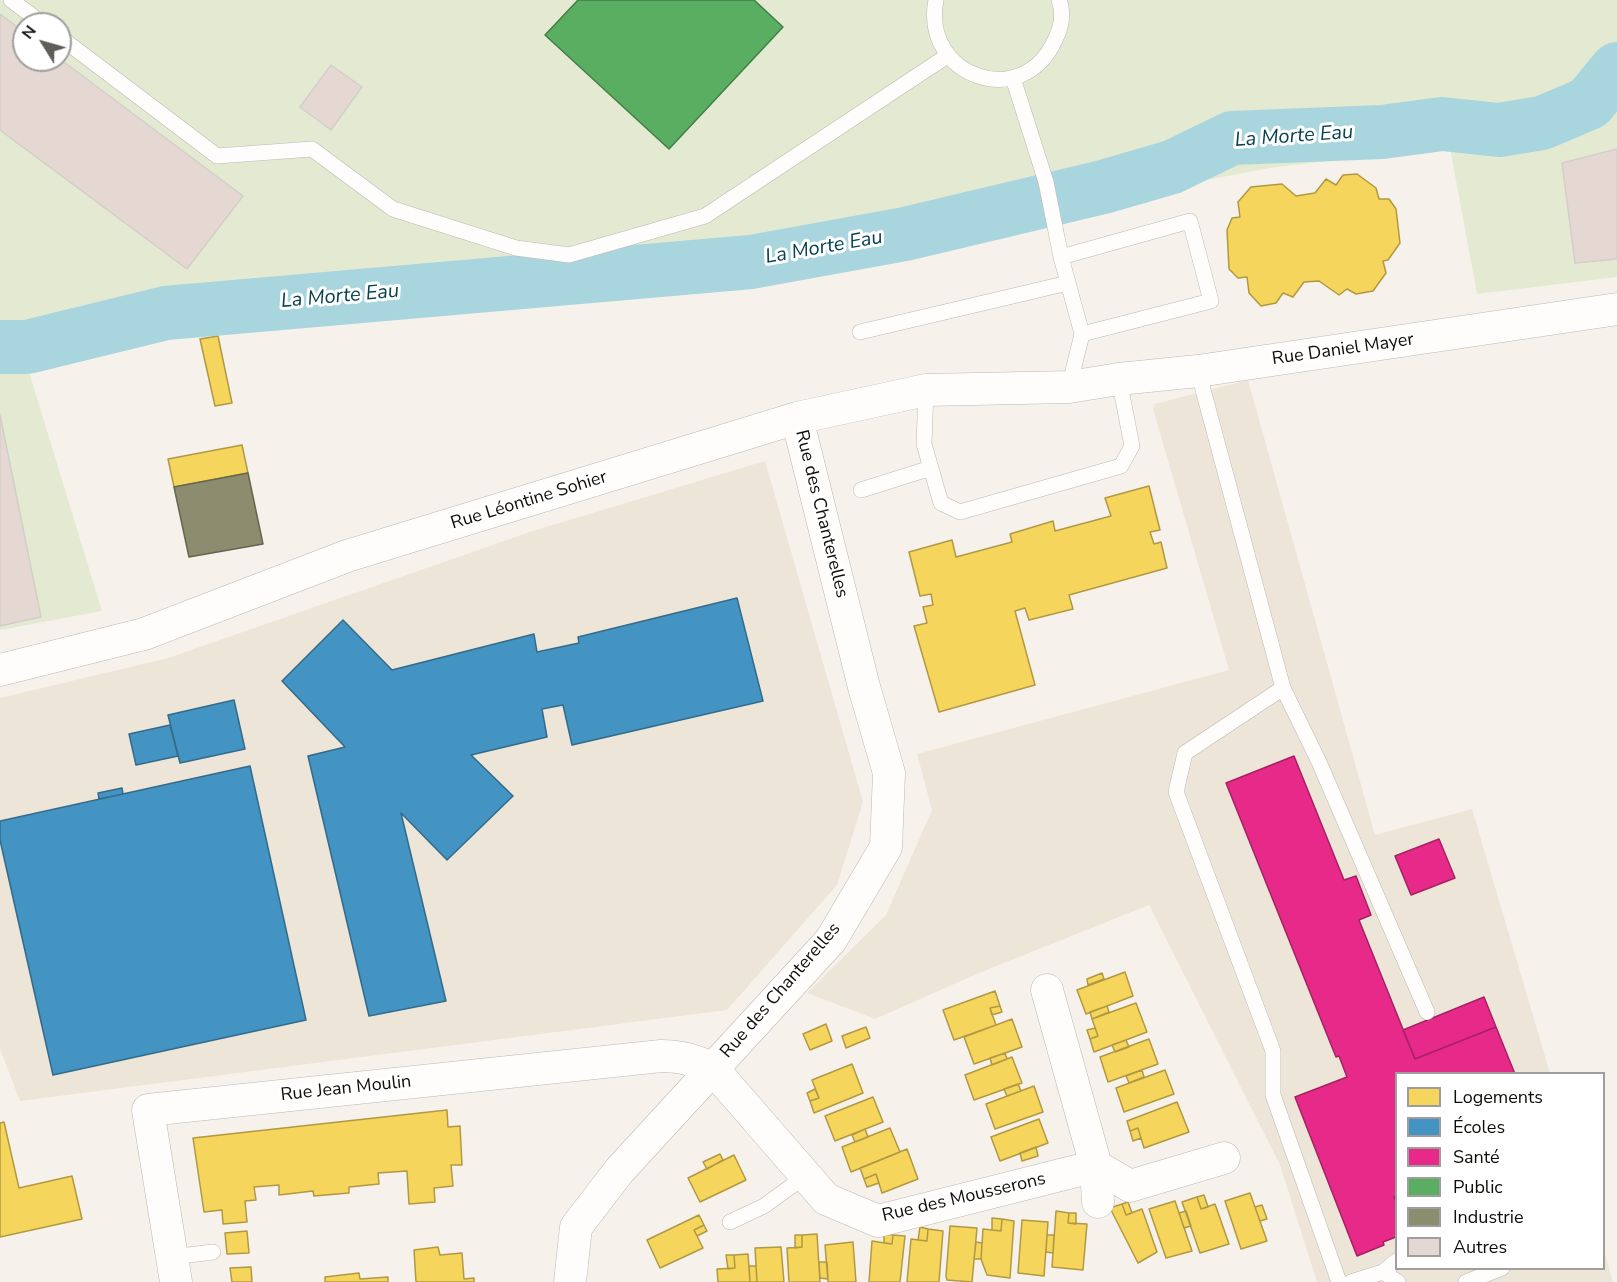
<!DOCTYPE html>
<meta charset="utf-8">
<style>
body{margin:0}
#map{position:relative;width:1617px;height:1282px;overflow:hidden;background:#f6f2eb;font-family:"Nunito Sans",sans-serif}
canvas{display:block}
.legend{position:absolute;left:1395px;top:1072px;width:210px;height:198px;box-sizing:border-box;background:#fff;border:2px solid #9f9e9d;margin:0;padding:8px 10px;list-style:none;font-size:18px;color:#0f0d09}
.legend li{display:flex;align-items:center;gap:12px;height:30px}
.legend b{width:30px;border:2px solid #9f9e9d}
.north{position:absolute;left:12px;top:12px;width:60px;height:60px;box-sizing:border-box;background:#fff;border:2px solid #9f9e9d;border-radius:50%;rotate:307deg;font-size:16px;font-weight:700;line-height:24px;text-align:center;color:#0f0d09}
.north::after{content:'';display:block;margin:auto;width:21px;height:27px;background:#605d58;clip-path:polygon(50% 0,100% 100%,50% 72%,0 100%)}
</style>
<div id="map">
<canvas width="1617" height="1282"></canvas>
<ul class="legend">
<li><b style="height:16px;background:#f6d55c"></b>Logements</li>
<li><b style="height:16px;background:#4393c3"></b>Écoles</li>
<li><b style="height:16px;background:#e7298a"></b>Santé</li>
<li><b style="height:16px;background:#5aae61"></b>Public</li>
<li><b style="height:16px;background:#8c8c6e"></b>Industrie</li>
<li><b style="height:16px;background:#e5d8d3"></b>Autres</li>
</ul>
<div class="north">N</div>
</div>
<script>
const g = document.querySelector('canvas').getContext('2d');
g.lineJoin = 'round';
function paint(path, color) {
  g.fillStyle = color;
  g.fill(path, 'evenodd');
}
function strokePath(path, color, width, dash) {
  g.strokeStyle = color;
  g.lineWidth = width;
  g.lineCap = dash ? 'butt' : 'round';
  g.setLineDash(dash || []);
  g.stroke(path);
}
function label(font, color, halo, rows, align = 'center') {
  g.font = font + ' "Nunito Sans",sans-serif';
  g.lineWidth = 6;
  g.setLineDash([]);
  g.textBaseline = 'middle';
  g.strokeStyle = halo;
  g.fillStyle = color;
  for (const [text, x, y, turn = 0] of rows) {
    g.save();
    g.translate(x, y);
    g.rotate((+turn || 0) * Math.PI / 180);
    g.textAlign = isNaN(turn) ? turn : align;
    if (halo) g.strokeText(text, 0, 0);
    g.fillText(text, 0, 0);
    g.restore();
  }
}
paint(new Path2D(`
 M 1248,380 L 1375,835 L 1472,809 L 1550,1073 L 1396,1074 L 1396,1268 L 1604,1268 L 1604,1251 L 1613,1282 L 1317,1282 L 1280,1165 L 1149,905 L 979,973 L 875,1019 L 807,993 L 886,915 L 932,810 L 917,754 L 1229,670 L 1153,409 L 1155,404 Z
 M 765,461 L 863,802 L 837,885 L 727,1010 L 20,1101 L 0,1049 L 0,698 L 168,658 L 533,531 Z`), '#ede5d7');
paint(new Path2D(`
 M 0,0 L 1617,0 L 1617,277 L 1477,294 L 1450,148 L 1275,167 L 1042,211 L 748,275 L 322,313 L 159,325 L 26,362 L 102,611 L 0,630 ZM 24,24 L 60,24 L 60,60 L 24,60 Z`), '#e3ead1');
const homes = new Path2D(`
 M 1357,174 L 1376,188 L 1379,199 L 1389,199 L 1396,209 L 1400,243 L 1388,260 L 1383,261 L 1386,273 L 1373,291 L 1356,294 L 1347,289 L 1339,295 L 1319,281 L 1304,282 L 1293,297 L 1283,293 L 1276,303 L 1261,306 L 1249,293 L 1247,277 L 1238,278 L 1229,269 L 1227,230 L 1232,218 L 1240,217 L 1238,202 L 1251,187 L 1282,184 L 1296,196 L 1315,193 L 1326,179 L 1336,185 L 1343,175 Z
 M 218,336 L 232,403 L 215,406 L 200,339 Z
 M 242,445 L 248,473 L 174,487 L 168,459 Z
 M 1149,486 L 1160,530 L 1150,532 L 1154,544 L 1161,542 L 1167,568 L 1069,595 L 1073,609 L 1029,620 L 1025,608 L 1015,611 L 1035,685 L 939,712 L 914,626 L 927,623 L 923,607 L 933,605 L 931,594 L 920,596 L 909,552 L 952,540 L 956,557 L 1012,542 L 1010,534 L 1053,521 L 1055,531 L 1111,516 L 1105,498 Z
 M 1125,972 L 1133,996 L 1086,1014 L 1077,990 Z
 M 1102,973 L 1104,979 L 1088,985 L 1087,979 Z
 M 995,991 L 1000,1006 L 990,1008 L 996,1025 L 954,1040 L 943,1010 Z
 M 1136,1003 L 1147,1032 L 1094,1052 L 1090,1039 L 1098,1036 L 1092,1019 Z
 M 1000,1006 L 1002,1012 L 992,1015 L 990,1008 Z
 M 1107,1006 L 1109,1012 L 1092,1019 L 1090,1012 Z
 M 1012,1019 L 1022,1047 L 974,1064 L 964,1037 Z
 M 826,1024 L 832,1041 L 810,1050 L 803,1034 Z
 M 866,1027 L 870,1038 L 846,1048 L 842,1036 Z
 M 1095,1028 L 1098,1036 L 1090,1039 L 1087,1030 Z
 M 1149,1039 L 1158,1064 L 1108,1082 L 1100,1057 Z
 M 1126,1040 L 1129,1047 L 1115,1052 L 1112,1045 Z
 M 1005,1053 L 1007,1059 L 992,1065 L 990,1058 Z
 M 1012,1057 L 1022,1083 L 974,1100 L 965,1075 Z
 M 852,1064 L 863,1093 L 814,1113 L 810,1101 L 819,1098 L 812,1080 Z
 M 1142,1070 L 1144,1077 L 1129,1083 L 1126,1076 Z
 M 1165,1070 L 1174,1094 L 1124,1112 L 1116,1088 Z
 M 1018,1084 L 1021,1091 L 1007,1096 L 1004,1089 Z
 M 1034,1086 L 1043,1112 L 995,1129 L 986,1104 Z
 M 815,1089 L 819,1098 L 810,1101 L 807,1093 Z
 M 873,1097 L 883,1122 L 835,1141 L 825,1116 Z
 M 1177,1102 L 1189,1132 L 1144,1148 L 1138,1128 L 1130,1131 L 1127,1121 Z
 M 447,1110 L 448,1127 L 460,1126 L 462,1165 L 451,1165 L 453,1186 L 434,1188 L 435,1202 L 409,1204 L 407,1171 L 378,1173 L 379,1184 L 349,1187 L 349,1193 L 314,1196 L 313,1191 L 279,1195 L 279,1185 L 254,1187 L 256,1200 L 245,1201 L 247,1222 L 223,1224 L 222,1210 L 204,1212 L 193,1138 Z
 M 1039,1119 L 1048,1143 L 1000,1161 L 991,1137 Z
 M 4,1122 L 19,1188 L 72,1176 L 82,1219 L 0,1237 L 0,1123 Z
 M 890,1128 L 900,1152 L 851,1172 L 842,1147 Z
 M 1138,1128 L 1141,1138 L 1133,1141 L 1130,1131 Z
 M 865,1129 L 868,1137 L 855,1142 L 852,1135 Z
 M 1036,1147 L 1038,1156 L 1022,1161 L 1020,1153 Z
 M 907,1149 L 918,1179 L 882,1193 L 876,1174 L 864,1179 L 860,1168 Z
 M 720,1154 L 723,1160 L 707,1169 L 703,1162 Z
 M 734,1155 L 746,1180 L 700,1202 L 688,1178 Z
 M 876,1174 L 879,1183 L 867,1187 L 864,1179 Z
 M 1250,1193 L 1267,1241 L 1241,1249 L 1225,1201 Z
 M 1204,1195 L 1208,1207 L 1201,1209 L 1197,1197 Z
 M 1197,1197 L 1201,1209 L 1215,1204 L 1229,1244 L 1200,1253 L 1182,1202 Z
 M 1175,1201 L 1192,1251 L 1166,1258 L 1149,1209 Z
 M 1128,1202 L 1132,1213 L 1126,1215 L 1122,1204 Z
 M 1122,1204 L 1126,1215 L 1142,1209 L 1157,1252 L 1138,1263 L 1110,1208 Z
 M 1262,1205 L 1267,1219 L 1260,1221 L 1255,1207 Z
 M 1056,1211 L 1069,1213 L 1068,1223 L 1087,1224 L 1083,1270 L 1052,1267 Z
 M 1186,1211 L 1191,1226 L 1184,1228 L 1179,1213 Z
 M 1069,1213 L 1076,1213 L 1076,1224 L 1068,1223 Z
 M 699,1215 L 704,1225 L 694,1230 L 703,1248 L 660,1268 L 647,1240 Z
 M 992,1218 L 1002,1219 L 1001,1231 L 992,1230 Z
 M 1002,1219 L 1014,1221 L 1010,1278 L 987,1275 L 981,1259 L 983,1229 L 1001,1231 Z
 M 1022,1220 L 1048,1222 L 1044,1276 L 1018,1273 Z
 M 704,1225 L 707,1231 L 697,1236 L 694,1230 Z
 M 950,1226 L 977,1228 L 972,1282 L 947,1280 L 946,1276 Z
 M 920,1227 L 928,1229 L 927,1241 L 918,1240 Z
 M 928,1229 L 943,1231 L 939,1282 L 907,1282 L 911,1239 L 927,1241 Z
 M 247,1231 L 249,1253 L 227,1254 L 225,1233 Z
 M 817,1234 L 820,1282 L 789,1282 L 787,1248 L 802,1247 L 802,1235 Z
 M 884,1234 L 893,1235 L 892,1244 L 884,1243 Z
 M 795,1235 L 802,1235 L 802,1247 L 795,1248 Z
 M 893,1235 L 905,1236 L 900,1282 L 869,1282 L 872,1241 L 892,1244 Z
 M 1047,1235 L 1054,1235 L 1053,1253 L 1046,1252 Z
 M 853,1242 L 856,1282 L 828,1282 L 825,1245 Z
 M 976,1242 L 982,1243 L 981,1259 L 974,1259 Z
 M 438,1247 L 440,1255 L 462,1253 L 464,1279 L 474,1278 L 474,1282 L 416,1282 L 414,1250 Z
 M 781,1247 L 784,1282 L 757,1282 L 755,1248 Z
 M 748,1254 L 750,1282 L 718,1282 L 717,1269 L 735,1268 L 734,1255 Z
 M 726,1255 L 734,1255 L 735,1268 L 728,1269 Z
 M 819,1262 L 827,1262 L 828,1279 L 820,1278 Z
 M 749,1266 L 756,1266 L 757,1282 L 750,1282 Z
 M 251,1267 L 252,1282 L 232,1282 L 230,1268 Z
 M 359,1273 L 360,1279 L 388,1277 L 388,1282 L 325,1282 L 325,1277 Z`);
paint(homes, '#f6d55c');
strokePath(homes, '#b19943', 1.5);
const schools = new Path2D(`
 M 737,598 L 763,701 L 572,745 L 563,705 L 542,709 L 547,737 L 471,755 L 513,796 L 447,860 L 401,813 L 446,1001 L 369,1016 L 308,756 L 345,747 L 282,681 L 343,620 L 392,670 L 534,634 L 537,652 L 579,643 L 578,637 Z
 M 234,700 L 245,749 L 180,763 L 168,715 Z
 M 170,725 L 178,756 L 136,765 L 129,734 Z
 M 250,766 L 306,1020 L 53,1075 L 0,840 L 0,821 Z
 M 122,788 L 123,794 L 99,799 L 98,793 Z`);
paint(schools, '#4393c3');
strokePath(schools, '#336b8b', 1.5);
const health = new Path2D(`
 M 1294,756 L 1344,880 L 1356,876 L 1371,915 L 1359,920 L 1415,1059 L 1496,1027 L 1515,1074 L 1396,1074 L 1396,1196 L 1394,1197 L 1396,1202 L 1396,1237 L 1383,1242 L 1384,1245 L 1357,1256 L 1295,1097 L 1347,1077 L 1339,1056 L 1336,1057 L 1226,783 Z
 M 1439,839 L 1455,878 L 1411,895 L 1395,856 Z
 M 1484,997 L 1496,1027 L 1415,1059 L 1403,1030 Z`);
paint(health, '#e7298a');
strokePath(health, '#a62163', 1.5);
const public = new Path2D(`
 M 578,0 L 754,0 L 783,27 L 669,149 L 545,35 Z`);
paint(public, '#5aae61');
strokePath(public, '#447e47', 1.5);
const industry = new Path2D(`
 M 248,473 L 263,544 L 189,557 L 174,487 Z`);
paint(industry, '#8c8c6e');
strokePath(industry, '#666650', 1.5);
strokePath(new Path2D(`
 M 0,347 L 27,347 L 166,313 L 751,262 L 905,234 L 1103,187 L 1172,167 L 1232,138 L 1382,132 L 1442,124 L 1499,130 L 1542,123 L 1589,103 L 1617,69`), '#a9d5df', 54);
const building = new Path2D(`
 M 0,14 L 24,32 L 24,60 L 60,59 L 243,196 L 187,269 L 0,130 Z
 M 331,65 L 362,87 L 331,130 L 300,107 Z
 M 1617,149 L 1617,259 L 1575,263 L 1562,163 Z
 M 0,415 L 41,617 L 0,626 Z`);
paint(building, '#e5d8d3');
strokePath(building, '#d3ceca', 1.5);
const lane = new Path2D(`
 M 11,0 L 43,24
 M 936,0 C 921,77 1023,112 1055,40 C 1061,28 1064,13 1059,0
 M 60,37 L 217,156 L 312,149 L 393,209 L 516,248 L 569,255 L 705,216 L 947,56
 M 1013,78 L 1046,182 L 1061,257 L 1082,334 L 1069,387
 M 1061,257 L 1190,221 L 1211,301 L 1082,334
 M 860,332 L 1068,283
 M 1198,371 L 1283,688 L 1185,753 L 1176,792 L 1273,1051 L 1273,1095 L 1339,1282
 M 926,390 L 924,444 L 941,503 L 960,512 L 1121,466 L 1132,446 L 1119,379
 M 861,490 L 931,468
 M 1283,688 L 1319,762 L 1427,1012
 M 730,1222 L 764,1206 L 804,1177
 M 172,1257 L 213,1252
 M 1383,1272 L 1398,1282
 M 1351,1282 L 1383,1272 L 1396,1261
 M 1466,1282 L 1502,1268`);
const street = new Path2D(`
 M 0,670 L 144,634 L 347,556 L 797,418 L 926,390 L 1069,387 L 1119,379 L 1198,371 L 1617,309
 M 1047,990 L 1096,1166 L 1098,1202
 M 176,1282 L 148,1110 L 661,1056 C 681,1056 696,1060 714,1070 L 826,1199 L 878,1221 L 1096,1166 L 1130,1186 L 1224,1158
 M 570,1282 L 576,1227 L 619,1171 L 831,940 L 886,847 L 889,773 L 864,687 L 797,418`);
strokePath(lane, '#bcb8b3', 16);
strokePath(street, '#bcb8b3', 33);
strokePath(lane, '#fefdfc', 15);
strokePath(street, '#fefdfc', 32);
label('18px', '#0f0d09', '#fff', [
 ["Rue Daniel Mayer",1343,350,-8],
 ["Rue Léontine Sohier",529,501,-17],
 ["Rue des Chanterelles",821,514,76],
 ["Rue des Chanterelles",781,991,-49],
 ["Rue Jean Moulin",346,1089,-6],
 ["Rue des Mousserons",964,1198,-13]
]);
label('italic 20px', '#05414e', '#fff', [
 ["La Morte Eau",1294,137,-4],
 ["La Morte Eau",824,248,-10],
 ["La Morte Eau",340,297,-5]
]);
</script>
